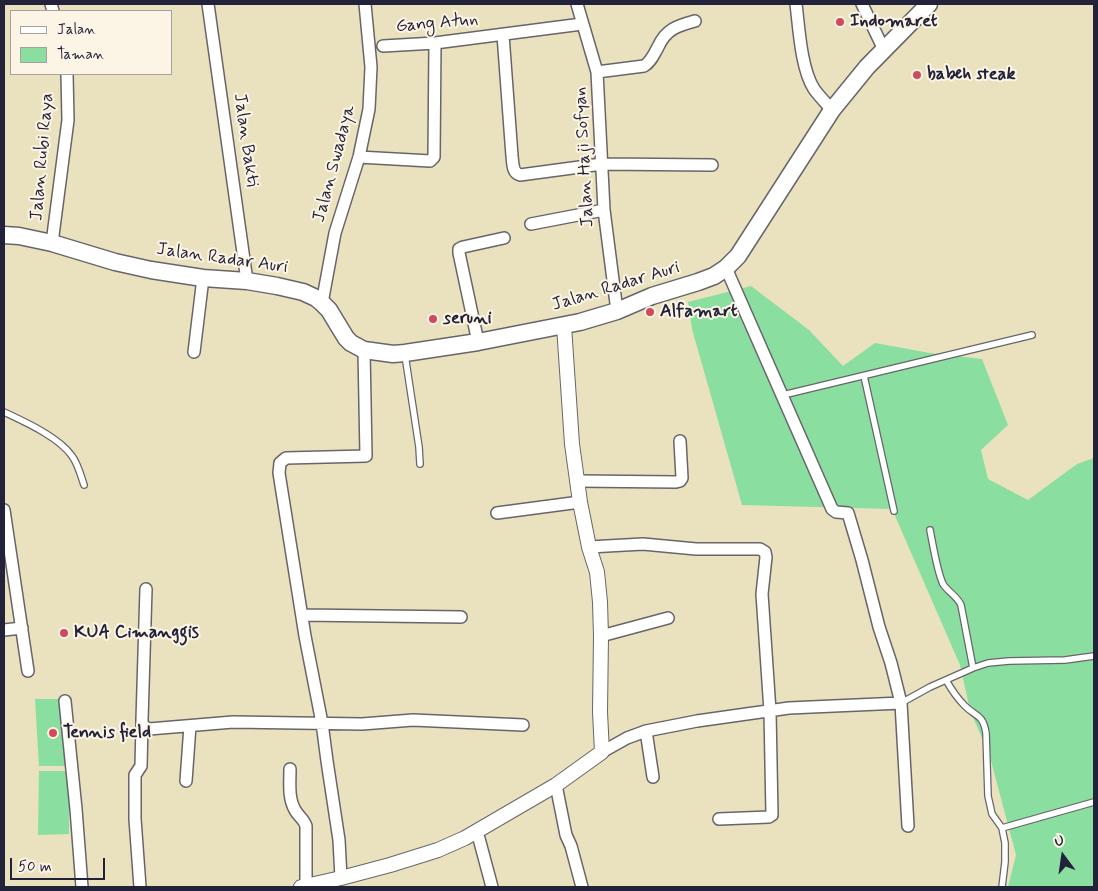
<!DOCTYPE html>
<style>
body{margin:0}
#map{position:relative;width:1098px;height:891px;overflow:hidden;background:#eae2bf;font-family:Mynerve,sans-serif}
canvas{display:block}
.frame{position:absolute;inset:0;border:5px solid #22223b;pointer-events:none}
.legend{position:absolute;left:10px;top:10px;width:162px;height:65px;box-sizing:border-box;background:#fcf5e5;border:1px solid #a5a1a1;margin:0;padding:6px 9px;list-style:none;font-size:15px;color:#22223b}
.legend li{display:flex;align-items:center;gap:10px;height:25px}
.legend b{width:25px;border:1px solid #a5a1a1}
.north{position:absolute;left:1038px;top:831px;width:50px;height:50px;-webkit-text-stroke:4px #fcf5e5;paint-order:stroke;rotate:346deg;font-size:14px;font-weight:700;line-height:20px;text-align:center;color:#22223b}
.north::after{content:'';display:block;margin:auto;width:18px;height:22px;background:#22223b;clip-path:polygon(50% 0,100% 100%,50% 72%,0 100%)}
.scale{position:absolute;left:10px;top:858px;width:95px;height:22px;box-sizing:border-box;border:2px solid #22223b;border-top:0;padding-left:6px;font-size:15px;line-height:18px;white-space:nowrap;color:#22223b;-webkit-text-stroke:4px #fcf5e5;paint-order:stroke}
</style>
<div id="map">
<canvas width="1098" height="891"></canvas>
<div class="frame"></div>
<ul class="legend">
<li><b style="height:6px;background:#fff"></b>Jalan</li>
<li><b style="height:14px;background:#89dea0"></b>Taman</li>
</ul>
<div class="north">U</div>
<div class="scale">50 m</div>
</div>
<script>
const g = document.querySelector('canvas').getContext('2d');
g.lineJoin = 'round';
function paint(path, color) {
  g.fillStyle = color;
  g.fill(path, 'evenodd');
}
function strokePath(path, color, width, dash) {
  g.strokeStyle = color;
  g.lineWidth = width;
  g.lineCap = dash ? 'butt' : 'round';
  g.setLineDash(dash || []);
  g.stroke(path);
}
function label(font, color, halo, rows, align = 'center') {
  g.font = font + ' Mynerve,sans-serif';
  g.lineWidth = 4;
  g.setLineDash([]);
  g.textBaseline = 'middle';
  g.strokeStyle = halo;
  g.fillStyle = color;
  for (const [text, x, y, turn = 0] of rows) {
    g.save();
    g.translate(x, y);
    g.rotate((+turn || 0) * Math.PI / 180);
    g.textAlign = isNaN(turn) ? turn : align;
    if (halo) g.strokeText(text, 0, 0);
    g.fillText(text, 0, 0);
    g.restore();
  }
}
paint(new Path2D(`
 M 751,286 L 809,330 L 843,366 L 875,343 L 930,353 L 982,359 L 1008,425 L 981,450 L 988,479 L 1028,500 L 1077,464 L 1094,458 L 1094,887 L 1008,887 L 1016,855 L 990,757 L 970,710 L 960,665 L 892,509 L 742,505 L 692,329 L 688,302 Z
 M 35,699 L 69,699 L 69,766 L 39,766 Z
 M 39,771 L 69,771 L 69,834 L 38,835 Z`), '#89dea0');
const service = new Path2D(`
 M 405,355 L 419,447 L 420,464
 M 864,376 L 894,511
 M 783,395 L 1032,335
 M 4,412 C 25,422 59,437 72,456 C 78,464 81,476 84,485
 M 930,530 C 933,545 937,571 943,584 C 948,592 957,596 961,605 L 973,668
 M 946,680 C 951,689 957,698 965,706 C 976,717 983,714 986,733 L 988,796 L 992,814 L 1002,828 L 1005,843 L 1005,862 L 1002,887
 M 901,703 L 930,687 L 973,668 L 988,663 L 1009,661 L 1065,660 L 1094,656
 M 1002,828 L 1094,802`);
const minor = new Path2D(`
 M 51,4 L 53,11
 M 208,4 L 247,281
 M 577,4 L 597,72 L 604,210 L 617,311
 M 796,4 C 799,28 801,69 814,89 C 819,96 826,103 832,110
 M 862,4 L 884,50
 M 503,35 L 512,156 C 513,163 512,173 520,175 L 602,164 L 712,165
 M 383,46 L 435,43 L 582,24
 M 597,72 L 644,66 C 651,62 654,54 658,47 C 666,29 677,26 695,21
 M 359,157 L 430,161 L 434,157 L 435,43
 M 531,224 L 604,210
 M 52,243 L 68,120 L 67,74
 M 726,268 L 832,509 L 836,512 L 848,513 L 862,560 L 879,627 L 891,663 L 901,703 L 908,826
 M 322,303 L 335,233 L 359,157 L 369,109 L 371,67 L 365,4
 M 478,342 L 459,253 L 459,249 L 463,247 L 504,238
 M 194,352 L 203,278
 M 577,481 L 676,482 L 680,481 L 682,478 L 680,441
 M 4,510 L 28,671
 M 497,513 L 580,502
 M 589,547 L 643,544 L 696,549 L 760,549 L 765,552 L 766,557 L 762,594 L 770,711 L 772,815 L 769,817 L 719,819
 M 146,589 L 142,720 L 142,725 L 149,729 L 233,722 L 362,724 L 413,720 L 523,725
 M 302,615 L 461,617
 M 4,630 L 22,628
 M 601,636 L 668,618
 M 65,701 L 76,809 L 82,887
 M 646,731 L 653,777
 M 602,752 L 627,738 L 646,731 L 697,721 L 789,708 L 901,703
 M 290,769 C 290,783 288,798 295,810 C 298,816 304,819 306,826 L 306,887
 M 186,781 L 190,726
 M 556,785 L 566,835 L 571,846 L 582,887
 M 477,831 L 492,887
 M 341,878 L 339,840 L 327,761 L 322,723 L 305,636 L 279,473 L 280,463 L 286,458 L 366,456 L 364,350
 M 140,887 L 135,819 L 135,775 L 141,766 L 142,725`);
const tertiary = new Path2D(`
 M 301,887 L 341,878 L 390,865 L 438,850 L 465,838 L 556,785 L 602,752 L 600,712 L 601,636 L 600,602 L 597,572 L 589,547 L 580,502 L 572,444 L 564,326`);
const secondary = new Path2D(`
 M 4,235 L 19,236 L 52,243 L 115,262 L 151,270 L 203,278 L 247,281 L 277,286 L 303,292 L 316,298 L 322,303 L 329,310 L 346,338 L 351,343 L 364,350 L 393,354 L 405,353 L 478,342 L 580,322 L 617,311 L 652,296 L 698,282 L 714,276 L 726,268 L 738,256 L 832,110 L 867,67 L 929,4`);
strokePath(service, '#686569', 8);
strokePath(minor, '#686569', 14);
strokePath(tertiary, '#686569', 16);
strokePath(secondary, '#686569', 19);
strokePath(service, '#fff', 5.5);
strokePath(minor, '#fff', 11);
strokePath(tertiary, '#fff', 14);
strokePath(secondary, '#fff', 16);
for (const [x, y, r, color] of [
 [840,22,5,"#d1495b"],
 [917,75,5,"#d1495b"],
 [650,312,5,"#d1495b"],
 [433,319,5,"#d1495b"],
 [64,633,5,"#d1495b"],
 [53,733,5,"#d1495b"]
]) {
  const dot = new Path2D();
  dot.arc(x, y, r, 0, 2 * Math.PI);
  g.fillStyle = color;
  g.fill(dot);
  strokePath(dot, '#fcf5e5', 2);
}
label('bold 18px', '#22223b', '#fcf5e5', [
 ["Indomaret",850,22],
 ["babeh steak",927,75],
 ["Alfamart",660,312],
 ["seruni",443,319],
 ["KUA Cimanggis",74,633],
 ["Tennis field",63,733]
], 'left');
label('18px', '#22223b', '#fcf5e5', [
 ["Gang Atun",437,24,-5],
 ["Jalan Bakti",245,140,82],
 ["Jalan Rubi Raya",43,157,-85],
 ["Jalan Haji Sofyan",585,157,-93],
 ["Jalan Swadaya",335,164,-75],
 ["Jalan Radar Auri",222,259,8],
 ["Jalan Radar Auri",616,287,-17]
]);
</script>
